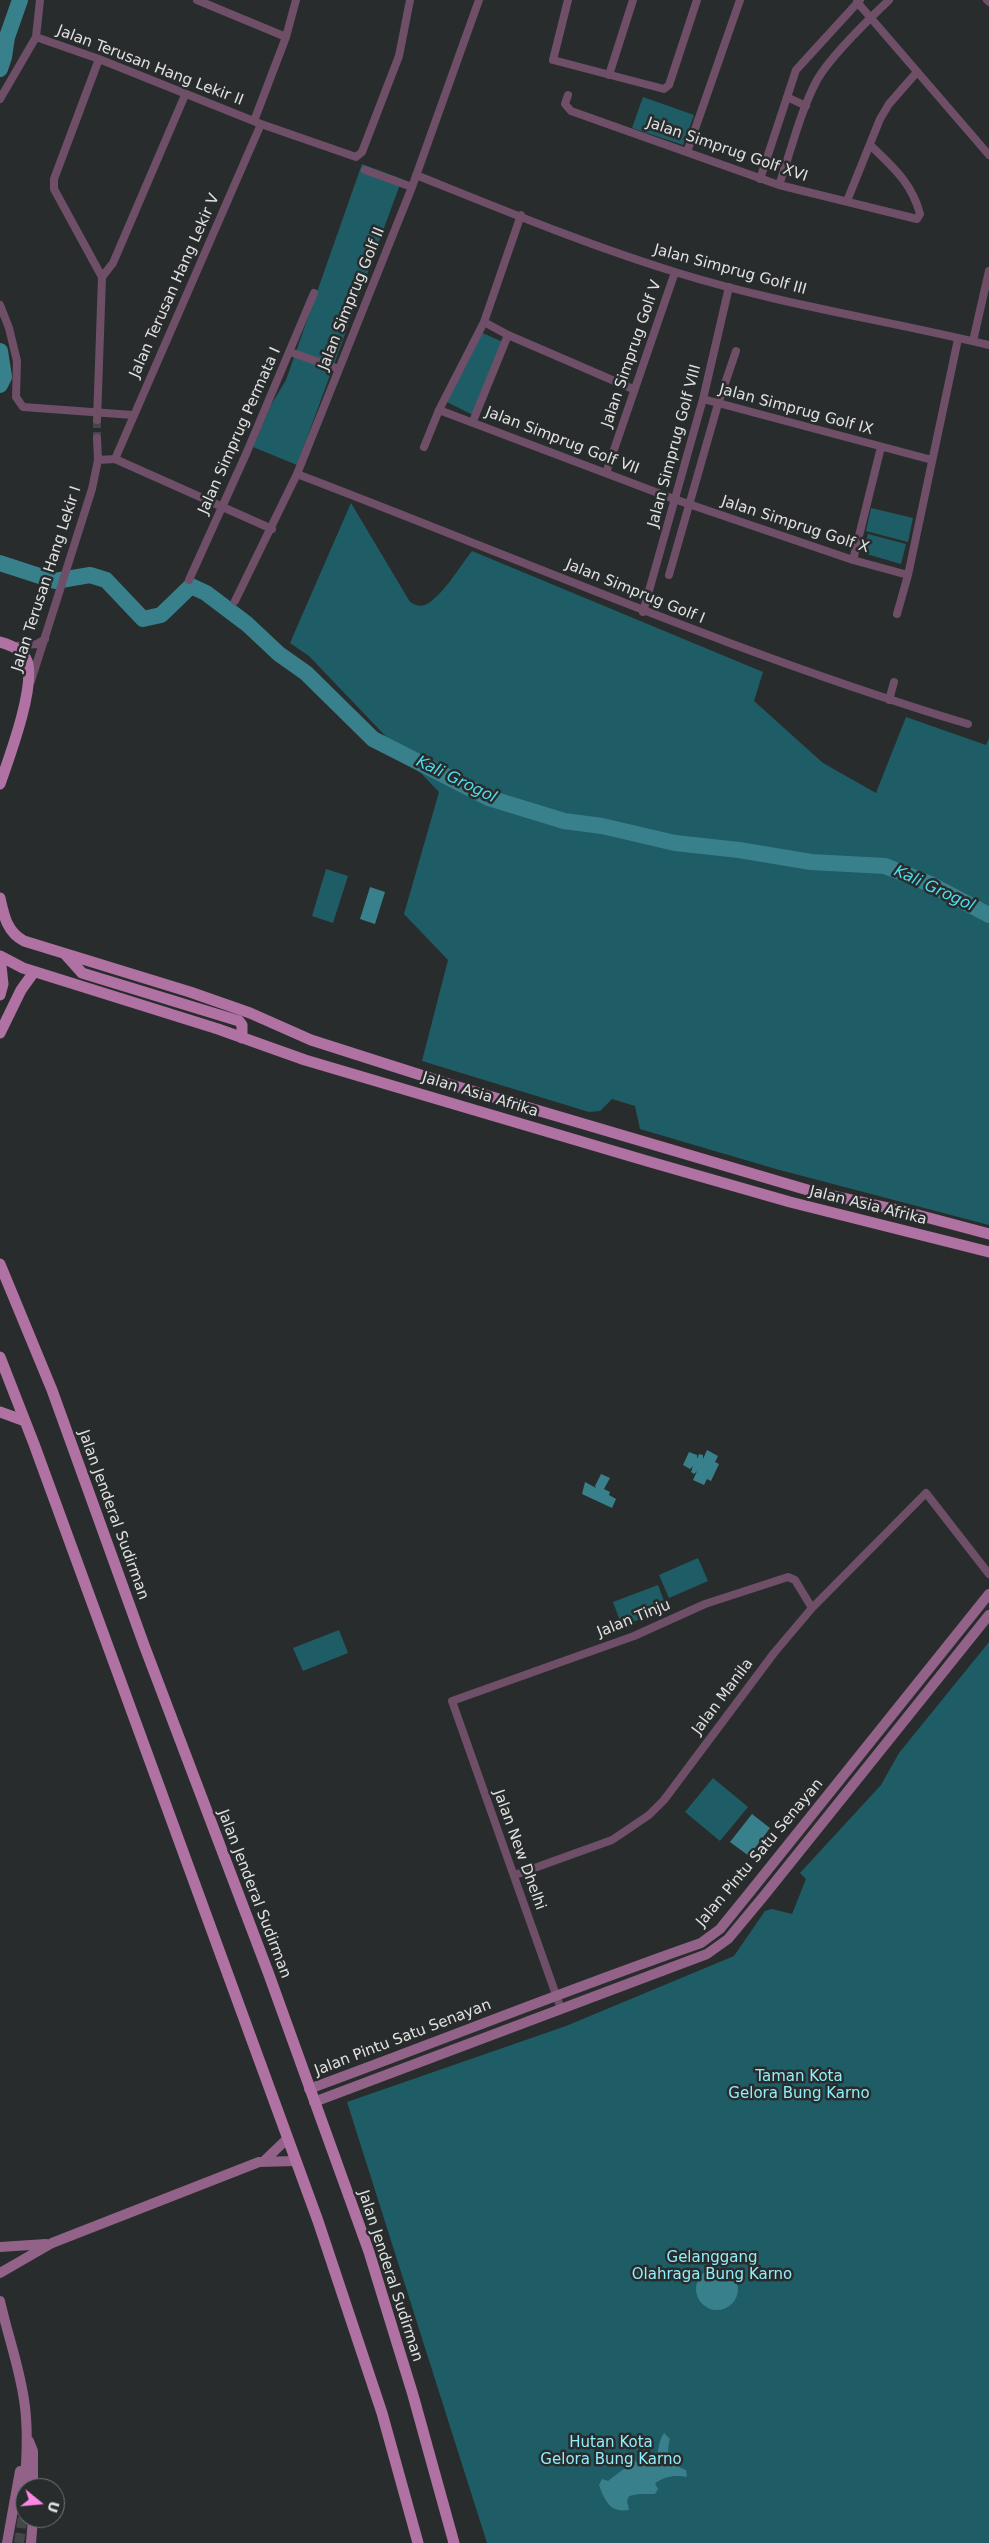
<!DOCTYPE html>
<style>
body{margin:0}
#map{position:relative;width:989px;height:2543px;overflow:hidden;background:#292c2c;font-family:"DejaVu Sans",sans-serif}
canvas{display:block}
.north{position:absolute;left:15px;top:2478px;width:50px;height:50px;box-sizing:border-box;background:#292c2c;border:1px solid #727475;border-radius:50%;rotate:107deg;font-size:14px;font-weight:700;line-height:20px;text-align:center;color:#e0e1e2}
.north::after{content:'';display:block;margin:auto;width:18px;height:22px;background:#fb87e6;clip-path:polygon(50% 0,100% 100%,50% 72%,0 100%)}
</style>
<div id="map">
<canvas width="989" height="2543"></canvas>
<div class="north">U</div>
</div>
<script>
const g = document.querySelector('canvas').getContext('2d');
g.lineJoin = 'round';
function paint(path, color) {
  g.fillStyle = color;
  g.fill(path, 'evenodd');
}
function strokePath(path, color, width, dash) {
  g.strokeStyle = color;
  g.lineWidth = width;
  g.lineCap = dash ? 'butt' : 'round';
  g.setLineDash(dash || []);
  g.stroke(path);
}
function label(font, color, halo, rows, align = 'center') {
  g.font = font + ' "DejaVu Sans",sans-serif';
  g.lineWidth = 5;
  g.setLineDash([]);
  g.textBaseline = 'middle';
  g.strokeStyle = halo;
  g.fillStyle = color;
  for (const [text, x, y, turn = 0] of rows) {
    g.save();
    g.translate(x, y);
    g.rotate((+turn || 0) * Math.PI / 180);
    g.textAlign = isNaN(turn) ? turn : align;
    if (halo) g.strokeText(text, 0, 0);
    g.fillText(text, 0, 0);
    g.restore();
  }
}
paint(new Path2D(`
 M 643,97 L 694,115 L 683,145 L 632,128 Z
 M 362,164 L 402,179 L 297,465 L 253,447 L 271,405 L 286,380 Z
 M 480,332 L 503,342 L 473,415 L 447,402 Z
 M 351,503 L 410,602 C 415,605 420,607 425,605 C 441,598 461,565 472,551 L 763,672 L 754,701 L 823,763 L 876,793 L 906,717 L 986,745 L 989,738 L 989,1225 L 776,1169 L 640,1129 L 635,1106 L 612,1099 L 600,1111 L 589,1112 L 422,1061 L 448,960 L 404,914 L 439,792 L 309,656 L 290,643 Z
 M 871,508 L 913,518 L 908,542 L 866,531 Z
 M 868,534 L 906,544 L 901,564 L 863,553 Z
 M 326,869 L 348,876 L 333,923 L 312,916 Z
 M 698,1558 L 708,1581 L 669,1598 L 659,1575 Z
 M 658,1585 L 667,1609 L 622,1626 L 613,1602 Z
 M 339,1630 L 348,1653 L 303,1671 L 293,1648 Z
 M 989,1642 L 989,2543 L 487,2543 L 347,2102 L 566,2026 L 734,1956 L 765,1911 L 772,1909 L 792,1914 L 806,1879 L 800,1873 L 881,1785 L 899,1753 Z
 M 713,1778 L 748,1807 L 720,1841 L 685,1812 Z`), '#1f5d66');
paint(new Path2D(`
 M 370,887 L 385,892 L 375,924 L 360,919 Z
 M 707,1450 L 718,1456 L 715,1462 L 719,1464 L 711,1481 L 707,1479 L 704,1485 L 693,1480 L 697,1471 L 694,1474 L 691,1472 L 693,1466 L 690,1469 L 683,1465 L 689,1452 L 697,1455 L 697,1459 L 699,1454 L 703,1455 L 703,1459 Z
 M 601,1474 L 610,1478 L 604,1489 L 610,1492 L 609,1495 L 616,1499 L 612,1508 L 582,1494 L 585,1482 L 596,1488 L 595,1486 Z
 M 752,1814 L 770,1828 L 749,1856 L 730,1842 Z
 M696 2289a21 21 0 1 1 42 0a21 21 0 1 1-42 0Z
 M 664,2433 L 670,2439 C 665,2454 671,2465 686,2470 L 687,2477 C 674,2475 667,2476 655,2483 L 658,2489 L 655,2494 L 639,2494 L 629,2496 L 627,2501 L 629,2510 C 610,2513 605,2501 599,2485 L 602,2479 L 608,2481 L 625,2468 L 630,2460 L 635,2460 L 639,2466 C 666,2458 653,2450 664,2433 Z`), '#38818c');
strokePath(new Path2D(`
 M 0,69 L 4,57 L 7,37 L 20,0
 M 0,351 L 4,377 L 0,385
 M 0,563 L 55,581 L 90,575 L 106,580 L 143,619 L 161,615 L 191,586 L 206,593 L 247,624 L 279,654 L 306,673 L 373,739 L 489,798 L 564,821 L 602,826 L 675,843 L 739,850 L 811,862 L 885,866 L 930,884 L 989,915`), '#38818c', 16);
strokePath(new Path2D(`
 M 97,420 L 97,438`), '#444747', 8, [8, 4]);
strokePath(new Path2D(`
 M 19,2543 L 24,2508`), '#444747', 10, [10, 5]);
strokePath(new Path2D(`
 M 197,0 L 286,37
 M 568,0 L 553,60 L 664,89 L 669,85 L 697,0
 M 987,0 L 989,2
 M 857,2 L 989,155
 M 36,37 L 99,59 L 261,124 L 356,157 L 362,152 L 399,56 L 410,0
 M 99,59 L 54,179 L 54,189 L 102,277
 M 609,75 L 633,0
 M 568,95 L 565,104 L 571,111 L 779,185 L 917,219 L 920,214 C 912,183 892,166 870,145
 M 787,97 L 806,106
 M 0,99 L 36,37 L 40,0
 M 254,121 L 286,37 L 296,0
 M 687,152 L 740,0
 M 365,170 L 412,187
 M 416,175 C 501,209 587,245 675,272 C 778,304 885,320 989,345
 M 760,179 L 796,70 L 860,0
 M 779,185 C 791,151 800,112 817,80 C 830,57 869,19 889,0
 M 847,201 L 880,119 L 889,104 L 917,72
 M 102,277 L 113,263 L 185,95
 M 0,305 L 9,328 L 17,361 L 16,397 L 23,407 L 133,415
 M 484,322 L 508,335 L 633,389
 M 973,341 L 989,271
 M 290,352 L 339,369
 M 703,399 L 932,460
 M 439,410 L 674,499 L 853,560 L 908,575
 M 97,420 L 102,277
 M 473,421 L 508,335
 M 424,447 L 439,410 L 484,322 L 521,215
 M 115,459 L 261,124
 M 98,460 L 115,459 L 272,529
 M 606,473 L 675,272
 M 297,474 C 520,559 739,655 968,724
 M 853,560 L 881,447
 M 669,575 L 718,404 L 736,351
 M 189,580 L 246,454 L 314,293
 M 235,601 L 297,474 L 412,187 L 479,0
 M 643,612 L 703,399 L 729,287
 M 897,614 L 908,575 L 958,339
 M 14,646 L 37,644 L 45,639
 M 31,681 L 92,489 L 98,460 L 97,438
 M 889,700 L 894,682
 M 515,1875 L 612,1840 L 649,1815 L 664,1800 L 774,1653 L 812,1608 L 926,1493 L 989,1574
 M 561,2009 L 452,1701 L 634,1636 L 705,1604 L 788,1577 L 795,1580 L 812,1608`), '#6e4f67', 8);
strokePath(new Path2D(`
 M 309,2089 C 440,2041 569,1989 701,1943 L 720,1929 L 750,1892 L 989,1594
 M 314,2102 L 707,1954 L 728,1939 L 763,1897 L 989,1615
 M 265,2160 L 287,2139
 M 0,2247 L 46,2244
 M 0,2273 L 52,2243 L 259,2162 L 295,2161
 M 0,2301 C 8,2337 21,2371 25,2407 C 29,2440 25,2474 24,2508
 M 29,2441 L 33,2451 L 33,2488
 M 7,2543 L 20,2471
 M 31,2543 L 33,2518`), '#936289', 10);
strokePath(new Path2D(`
 M 0,642 C 11,645 23,650 27,661 C 36,686 9,758 0,784
 M 0,898 C 4,916 7,932 24,941 L 190,992 L 250,1013 L 311,1040 L 455,1086 L 811,1191 L 903,1211 L 989,1234
 M 65,954 L 82,973 L 239,1021 L 242,1025 L 242,1038
 M 0,956 L 23,968 L 218,1029 L 305,1060 L 647,1161 L 790,1202 L 989,1252
 M 0,956 L 3,984 L 0,995
 M 0,1033 L 21,990 L 34,972
 M 0,1264 L 52,1390 L 144,1645 L 268,1972 L 369,2252 L 413,2395 L 454,2543
 M 0,1357 L 34,1444 L 318,2221 L 382,2413 L 418,2543
 M 0,1412 L 25,1421`), '#b071a3', 11);
label('15px', '#e0e1e2', '#292c2c', [
 ["Jalan Terusan Hang Lekir II",150,66,21],
 ["Jalan Simprug Golf XVI",727,150,19],
 ["Jalan Simprug Golf III",730,270,15],
 ["Jalan Terusan Hang Lekir V",175,286,-66],
 ["Jalan Simprug Golf II",352,299,-68],
 ["Jalan Simprug Golf V",632,354,-71],
 ["Jalan Simprug Golf IX",796,410,15],
 ["Jalan Simprug Permata I",240,431,-66],
 ["Jalan Simprug Golf VII",562,441,21],
 ["Jalan Simprug Golf VIII",675,446,-75],
 ["Jalan Simprug Golf X",795,525,18],
 ["Jalan Terusan Hang Lekir I",47,579,-72],
 ["Jalan Simprug Golf I",635,592,22],
 ["Jalan Asia Afrika",480,1095,17],
 ["Jalan Asia Afrika",868,1206,14],
 ["Jalan Jenderal Sudirman",113,1515,70],
 ["Jalan Tinju",634,1619,-22],
 ["Jalan Manila",723,1697,-53],
 ["Jalan New Dhelhi",519,1850,70],
 ["Jalan Pintu Satu Senayan",760,1853,-50],
 ["Jalan Jenderal Sudirman",254,1894,69],
 ["Jalan Pintu Satu Senayan",403,2038,-21],
 ["Jalan Jenderal Sudirman",390,2276,72]
]);
label('15px', '#90eefc', '#292c2c', [
 ["Taman Kota",799,2077],
 ["Gelora Bung Karno",799,2094],
 ["Gelanggang",712,2258],
 ["Olahraga Bung Karno",712,2275],
 ["Hutan Kota",611,2443],
 ["Gelora Bung Karno",611,2460]
]);
label('italic 16px', '#4eddf0', '#292c2c', [
 ["Kali Grogol",456,780,26],
 ["Kali Grogol",934,889,25]
]);
</script>
